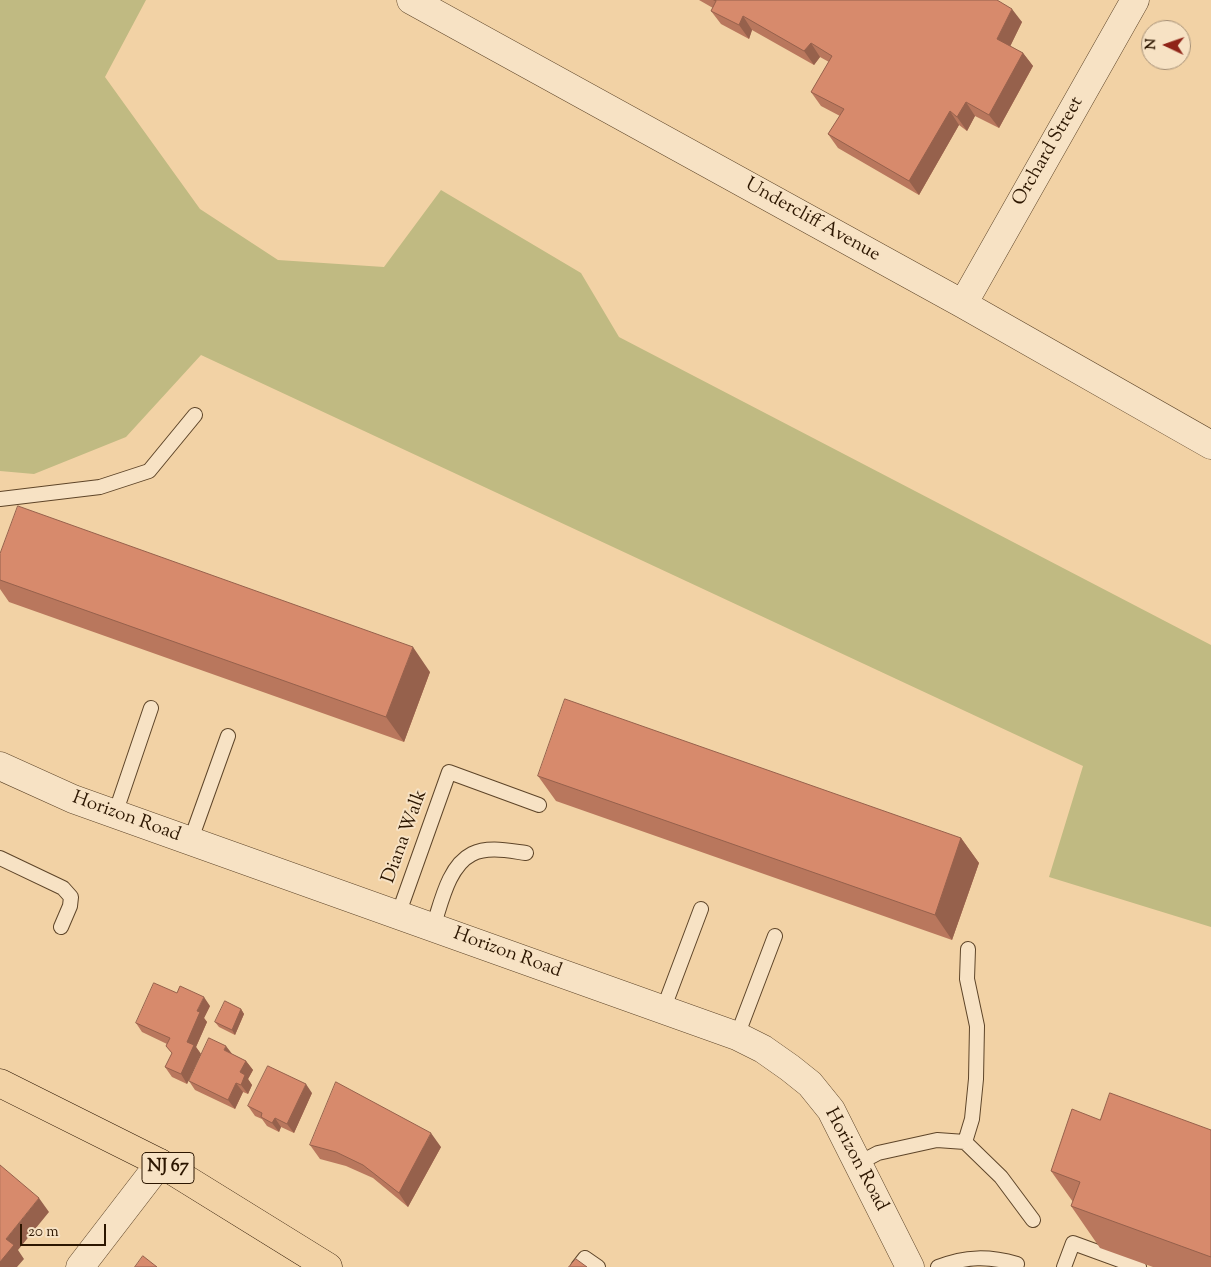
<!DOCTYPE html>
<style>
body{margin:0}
#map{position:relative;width:1211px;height:1267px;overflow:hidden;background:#f2d2a5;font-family:"Sorts Mill Goudy",serif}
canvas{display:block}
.north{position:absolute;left:1141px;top:20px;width:50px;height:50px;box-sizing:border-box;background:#f7e2c4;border:1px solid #a69076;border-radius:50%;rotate:273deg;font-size:14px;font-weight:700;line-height:20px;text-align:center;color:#2c1600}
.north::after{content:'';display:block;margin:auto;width:18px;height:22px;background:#8f2418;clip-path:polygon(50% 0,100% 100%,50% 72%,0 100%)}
.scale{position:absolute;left:20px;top:1224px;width:86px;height:22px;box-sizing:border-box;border:2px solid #2c1600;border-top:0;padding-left:6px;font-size:15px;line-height:18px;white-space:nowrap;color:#2c1600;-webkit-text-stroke:4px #f7e2c4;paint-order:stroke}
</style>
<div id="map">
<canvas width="1211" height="1267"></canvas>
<div class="north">N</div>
<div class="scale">20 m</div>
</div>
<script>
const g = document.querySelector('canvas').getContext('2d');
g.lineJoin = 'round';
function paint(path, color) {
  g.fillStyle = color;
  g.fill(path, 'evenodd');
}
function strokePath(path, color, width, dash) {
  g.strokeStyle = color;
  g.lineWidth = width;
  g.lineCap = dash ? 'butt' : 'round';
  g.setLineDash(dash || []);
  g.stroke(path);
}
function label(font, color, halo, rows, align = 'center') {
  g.font = font + ' "Sorts Mill Goudy",serif';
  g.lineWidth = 4;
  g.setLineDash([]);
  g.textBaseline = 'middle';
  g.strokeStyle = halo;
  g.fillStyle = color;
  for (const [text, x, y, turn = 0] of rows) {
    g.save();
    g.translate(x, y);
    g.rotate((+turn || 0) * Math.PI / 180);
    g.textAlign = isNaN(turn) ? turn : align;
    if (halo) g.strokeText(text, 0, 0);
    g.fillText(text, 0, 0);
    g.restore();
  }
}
paint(new Path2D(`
 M 0,0 L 146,0 L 105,77 L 200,209 L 278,260 L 384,267 L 441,190 L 581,273 L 619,337 L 1211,645 L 1211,927 L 1049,877 L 1083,766 L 201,355 L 126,437 L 34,474 L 0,471 Z`), '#c0ba82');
const lane = new Path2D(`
 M 0,499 L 100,487 L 149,471 L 195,415
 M 115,814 L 151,708
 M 190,842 L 228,736
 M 0,858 L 63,888 L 71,897 L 70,906 L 61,927
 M 398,915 L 449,772 L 539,805
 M 433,927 C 441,904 448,866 472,854 C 488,846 510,851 526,853
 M 663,1010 L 701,909
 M 737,1036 L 775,936
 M 965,1142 L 972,1119 L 976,1079 L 977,1026 L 967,979 L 968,949
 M 859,1163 L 878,1153 L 937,1140 L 965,1142 L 1001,1177 L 1033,1220
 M 578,1267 L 585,1258 L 598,1267
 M 938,1267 C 966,1256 989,1256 1017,1264
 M 1064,1267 L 1073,1243 L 1139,1267`);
const street = new Path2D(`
 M 411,0 L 963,304 L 1211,445
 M 963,304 L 1135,0
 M 0,766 L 73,799 L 737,1036 L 763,1049 L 790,1068 L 810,1084 L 831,1110 L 910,1267
 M 80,1267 L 160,1163`);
const primary = new Path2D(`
 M 0,1083 L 160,1163 L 328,1267`);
strokePath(lane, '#5e4529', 16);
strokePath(street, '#5e4529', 29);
strokePath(primary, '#2c1600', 29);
strokePath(lane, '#f7e2c4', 14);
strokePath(street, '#f7e2c4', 28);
strokePath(primary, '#f2d2a5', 28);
paint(new Path2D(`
 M 699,0 L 997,0 L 1022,22 L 1010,46 L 1023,53 L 1033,66 L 999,128 L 975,116 L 967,131 L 959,125 L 919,195 L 838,148 L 828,134 L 840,116 L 821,106 L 811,92 L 829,62 L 820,57 L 814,65 L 752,30 L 749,39 L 721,24 L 711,11 L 713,8 Z
 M 0,554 L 430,672 L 404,742 L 9,602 L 0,589 Z
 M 538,776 L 961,838 L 979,863 L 952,940 L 556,801 Z
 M 210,1006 L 204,1018 L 207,1022 L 196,1047 L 201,1054 L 187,1084 L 172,1077 L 165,1067 L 172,1053 L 166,1046 L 167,1044 L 142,1032 L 136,1023 Z
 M 241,1009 L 244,1014 L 235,1035 L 219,1027 L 215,1022 Z
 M 232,1054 L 246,1061 L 253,1070 L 248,1079 L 252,1085 L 248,1094 L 243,1092 L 235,1109 L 195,1090 L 189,1081 Z
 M 312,1093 L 294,1133 L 281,1127 L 279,1132 L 267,1126 L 262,1119 L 255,1116 L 248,1106 Z
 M 1211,1130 L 1211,1267 L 1153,1267 L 1100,1248 L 1071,1206 L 1073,1202 L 1051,1171 Z
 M 310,1145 L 441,1147 L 408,1207 L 373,1178 L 346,1166 L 320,1159 Z`), '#b9775d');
paint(new Path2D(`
 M 1012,9 L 1022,22 L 1007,53 L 997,39 Z
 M 743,16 L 752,30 L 749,39 L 739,25 Z
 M 811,43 L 820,57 L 814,65 L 804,51 Z
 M 1023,53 L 1033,66 L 999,128 L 989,115 Z
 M 966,102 L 975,116 L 967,131 L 957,117 Z
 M 950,111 L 959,125 L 919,195 L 909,181 Z
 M 413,647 L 430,672 L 404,742 L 386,717 Z
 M 961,838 L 979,863 L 952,940 L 935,915 Z
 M 204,997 L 210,1006 L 204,1018 L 207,1022 L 196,1047 L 201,1054 L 187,1084 L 181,1074 L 187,1042 L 197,1011 Z
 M 241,1009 L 244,1014 L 235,1035 L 232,1030 Z
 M 226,1046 L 233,1055 L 224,1050 Z
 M 246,1061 L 253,1070 L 248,1079 L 252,1085 L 248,1094 L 241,1085 L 240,1072 Z
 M 236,1083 L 243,1092 L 235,1109 L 228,1100 Z
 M 306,1084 L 312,1093 L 294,1133 L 287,1124 Z
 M 275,1118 L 281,1127 L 279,1132 L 272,1123 Z
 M 431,1133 L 441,1147 L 408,1207 L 399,1193 Z
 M 39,1198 L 49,1212 L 18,1250 L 24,1259 L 17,1267 L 0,1267 L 0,1262 L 6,1239 Z`), '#96614c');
const building = new Path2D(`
 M 714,0 L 997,0 L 1012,9 L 997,39 L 1023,53 L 989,115 L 966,102 L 957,117 L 950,111 L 909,181 L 828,134 L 844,109 L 811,92 L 832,56 L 811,43 L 804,51 L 743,16 L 739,25 L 711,11 L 716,1 Z
 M 18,506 L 413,647 L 386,717 L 0,580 L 0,554 Z
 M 565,699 L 961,838 L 935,915 L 538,776 Z
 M 154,983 L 177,993 L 180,986 L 204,997 L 197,1011 L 200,1012 L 187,1042 L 194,1045 L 181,1074 L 165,1067 L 172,1053 L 166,1046 L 170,1038 L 136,1023 Z
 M 225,1001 L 241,1009 L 232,1030 L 215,1022 Z
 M 209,1038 L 226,1046 L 224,1050 L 246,1061 L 240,1072 L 245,1075 L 241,1085 L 236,1083 L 228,1100 L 189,1081 Z
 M 268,1066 L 306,1084 L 287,1124 L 275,1118 L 272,1123 L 261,1117 L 262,1113 L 248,1106 Z
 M 336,1082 L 431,1133 L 399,1193 L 363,1165 L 336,1152 L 310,1145 Z
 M 1110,1093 L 1211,1130 L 1211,1257 L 1071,1206 L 1080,1182 L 1051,1171 L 1072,1109 L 1100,1120 Z
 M 0,1165 L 39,1198 L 6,1239 L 14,1245 L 0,1262 Z
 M 143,1256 L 157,1267 L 135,1267 Z
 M 576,1259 L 587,1267 L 569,1267 Z`);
paint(building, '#d78a6c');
strokePath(building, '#96614c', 1);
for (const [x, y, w] of [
 [168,1168,52]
]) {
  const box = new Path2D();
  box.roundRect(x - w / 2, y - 15.5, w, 31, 4);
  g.fillStyle = '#f7e2c4';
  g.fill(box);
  strokePath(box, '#2c1600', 1);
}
label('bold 18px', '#2c1600', null, [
 ["NJ 67",168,1168]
]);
label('19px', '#2c1600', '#f7e2c4', [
 ["Orchard Street",1049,152,-60],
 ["Undercliff Avenue",812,221,29],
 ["Horizon Road",126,818,20],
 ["Diana Walk",406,837,-70],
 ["Horizon Road",507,954,20],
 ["Horizon Road",855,1160,62]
]);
</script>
